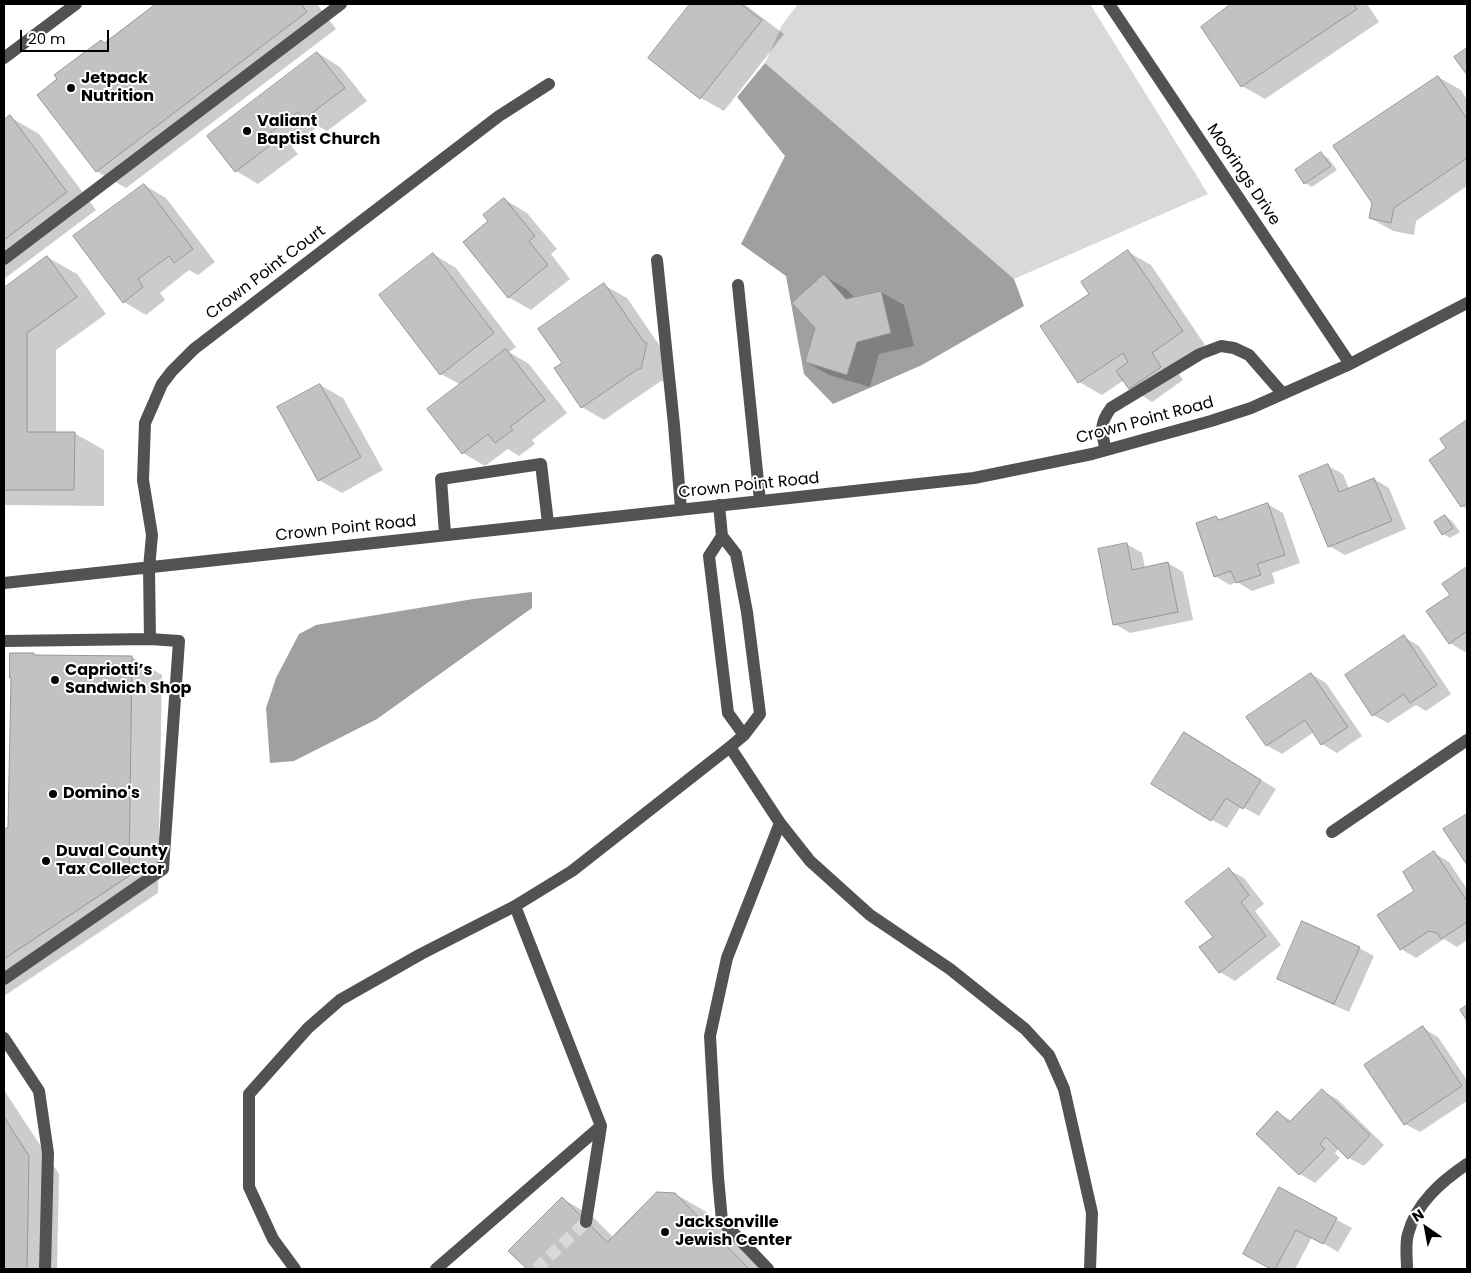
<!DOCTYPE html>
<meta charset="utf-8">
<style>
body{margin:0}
#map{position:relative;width:1471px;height:1273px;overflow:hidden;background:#fff;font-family:Poppins,sans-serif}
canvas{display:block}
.frame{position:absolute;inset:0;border:5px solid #000;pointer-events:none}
.north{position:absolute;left:1401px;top:1203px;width:50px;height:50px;-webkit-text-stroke:4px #fff;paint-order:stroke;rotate:327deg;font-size:14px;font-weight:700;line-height:20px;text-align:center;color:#000}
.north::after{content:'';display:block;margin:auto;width:18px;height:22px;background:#000;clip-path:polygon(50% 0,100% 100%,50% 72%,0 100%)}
.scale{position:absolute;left:20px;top:30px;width:89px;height:22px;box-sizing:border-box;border:2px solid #000;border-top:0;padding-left:6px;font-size:15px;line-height:18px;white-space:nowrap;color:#000;-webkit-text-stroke:4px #fff;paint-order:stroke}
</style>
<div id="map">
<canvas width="1471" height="1273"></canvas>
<div class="frame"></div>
<div class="north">N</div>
<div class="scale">20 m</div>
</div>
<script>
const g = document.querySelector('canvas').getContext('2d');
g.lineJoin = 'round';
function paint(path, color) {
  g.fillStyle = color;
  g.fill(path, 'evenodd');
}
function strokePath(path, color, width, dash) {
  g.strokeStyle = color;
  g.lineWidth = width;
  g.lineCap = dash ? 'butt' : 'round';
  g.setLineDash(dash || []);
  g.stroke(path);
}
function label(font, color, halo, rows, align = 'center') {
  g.font = font + ' Poppins,sans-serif';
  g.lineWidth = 4;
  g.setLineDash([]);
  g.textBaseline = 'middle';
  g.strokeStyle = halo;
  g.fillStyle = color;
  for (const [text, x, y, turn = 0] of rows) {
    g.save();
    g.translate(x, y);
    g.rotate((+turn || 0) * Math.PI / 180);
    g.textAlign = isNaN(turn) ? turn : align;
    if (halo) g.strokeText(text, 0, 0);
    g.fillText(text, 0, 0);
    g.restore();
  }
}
paint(new Path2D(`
 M 798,4 L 1090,4 L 1208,194 L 1014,279 L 765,63 L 782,25 Z`), '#d9d9d9');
paint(new Path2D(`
 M 765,63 L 1014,279 L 1024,306 L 922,365 L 833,404 L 804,374 L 786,276 L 741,244 L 785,156 L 737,97 Z
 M 532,592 L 532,608 L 377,719 L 294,761 L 270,763 L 266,708 L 276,678 L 299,634 L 316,625 L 473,599 Z`), '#a0a0a0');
paint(new Path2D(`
 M 158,4 L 317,4 L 336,29 L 126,188 L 96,171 L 105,44 Z
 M 692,4 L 744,4 L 784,34 L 724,111 L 701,98 L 650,58 Z
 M 1234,4 L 1367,4 L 1379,22 L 1265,99 L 1242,86 L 1217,15 Z
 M 318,53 L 340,67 L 367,101 L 327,131 L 318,126 L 292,147 L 298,154 L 258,184 L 236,171 Z
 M 1438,77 L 1461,90 L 1467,100 L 1467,186 L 1416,221 L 1414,235 L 1393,231 L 1370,218 Z
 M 10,117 L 39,134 L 96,210 L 4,279 L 4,121 Z
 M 1321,154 L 1328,158 L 1337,170 L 1312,187 L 1305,183 Z
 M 144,185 L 166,198 L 215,262 L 198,275 L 189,270 L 160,293 L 165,300 L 146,315 L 124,302 Z
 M 504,199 L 527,213 L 557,249 L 551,254 L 570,279 L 531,310 L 508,297 L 490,221 Z
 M 1128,252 L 1151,265 L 1205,345 L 1174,366 L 1183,380 L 1152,402 L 1130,388 L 1124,380 L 1102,395 L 1079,382 L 1090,294 Z
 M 433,254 L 456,268 L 516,347 L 509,352 L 529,364 L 567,413 L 532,440 L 535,444 L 519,456 L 508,449 L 485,466 L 463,453 L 461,385 L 441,374 Z
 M 47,257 L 77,274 L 106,314 L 56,350 L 56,433 L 74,433 L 104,450 L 104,506 L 4,505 L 4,289 Z
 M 824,276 L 846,289 L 855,298 L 881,292 L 904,305 L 914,346 L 879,354 L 870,387 L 829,375 L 806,362 L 816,328 Z
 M 604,285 L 627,298 L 666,355 L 664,382 L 661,381 L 604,420 L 582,407 L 563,364 Z
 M 320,385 L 343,398 L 383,470 L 342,493 L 319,480 Z
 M 1467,422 L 1467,509 L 1462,506 L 1430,460 L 1448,449 L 1442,439 Z
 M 1328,466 L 1343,474 L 1349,489 L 1374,479 L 1389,488 L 1406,529 L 1345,555 L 1329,546 Z
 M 1267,504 L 1283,513 L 1300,563 L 1272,573 L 1275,583 L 1252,591 L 1237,582 L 1230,585 L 1215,576 L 1216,517 L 1222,520 Z
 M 1445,516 L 1452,521 L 1460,532 L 1450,538 L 1443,534 Z
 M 1127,544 L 1142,553 L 1145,568 L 1168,563 L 1183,572 L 1193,620 L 1130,633 L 1115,624 Z
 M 1467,568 L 1467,650 L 1465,652 L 1450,643 L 1452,595 L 1444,584 Z
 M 1404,637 L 1419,646 L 1451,694 L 1426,711 L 1416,705 L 1388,723 L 1373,715 Z
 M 34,655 L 37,656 L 132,657 L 162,675 L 158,893 L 4,996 L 4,831 L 10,827 Z
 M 1311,674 L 1326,683 L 1362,736 L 1337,753 L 1322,744 L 1314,732 L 1282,754 L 1266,745 Z
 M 1199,742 L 1276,789 L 1259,816 L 1241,806 L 1227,828 L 1212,820 Z
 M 1434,853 L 1449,862 L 1467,889 L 1467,940 L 1457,947 L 1444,939 L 1416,958 L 1401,949 L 1379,916 L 1416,891 Z
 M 1229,870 L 1244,878 L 1264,904 L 1255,911 L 1281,945 L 1235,981 L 1220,972 L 1214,938 Z
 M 1359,948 L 1374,956 L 1349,1012 L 1293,987 L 1278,978 Z
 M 1423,1028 L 1438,1037 L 1467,1080 L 1467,1101 L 1420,1132 L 1405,1124 Z
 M 4,1090 L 59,1174 L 57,1269 L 4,1269 Z
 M 1322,1091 L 1337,1099 L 1384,1145 L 1364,1166 L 1349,1158 L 1339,1148 L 1335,1153 L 1340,1158 L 1315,1183 L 1300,1174 L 1257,1134 L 1278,1113 L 1292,1121 Z
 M 1279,1189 L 1352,1228 L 1338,1252 L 1312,1237 L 1295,1269 L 1273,1269 L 1244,1253 Z
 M 675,1194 L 705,1211 L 761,1269 L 528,1269 L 510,1251 L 563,1199 L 592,1216 L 613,1237 Z`), '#0003');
const building = new Path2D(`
 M 156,4 L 301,4 L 307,12 L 96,172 L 37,95 L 57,79 L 54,75 L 101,40 L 104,43 Z
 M 690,4 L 741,4 L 762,20 L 700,99 L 648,58 Z
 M 1231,4 L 1354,4 L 1357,9 L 1241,87 L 1201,27 Z
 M 1467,48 L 1467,75 L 1454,57 Z
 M 317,52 L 345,88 L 304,119 L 298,112 L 270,133 L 276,141 L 235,172 L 207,136 Z
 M 1438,76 L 1467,119 L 1467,158 L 1394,208 L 1391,223 L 1369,218 L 1372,203 L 1333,146 Z
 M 10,115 L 67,192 L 4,240 L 4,120 Z
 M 1321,152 L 1331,166 L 1304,184 L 1295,170 Z
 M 144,184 L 193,249 L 174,263 L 169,256 L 138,279 L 143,287 L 123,303 L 73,236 Z
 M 504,198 L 535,236 L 529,241 L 548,265 L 508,298 L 463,242 L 488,221 L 483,215 Z
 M 1128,250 L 1183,331 L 1152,353 L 1161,367 L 1129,389 L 1116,371 L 1128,362 L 1123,353 L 1078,383 L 1040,326 L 1089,294 L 1081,282 Z
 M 433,253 L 494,333 L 440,375 L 379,295 Z
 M 47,256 L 77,297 L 27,333 L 27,432 L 75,432 L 74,490 L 4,490 L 4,288 Z
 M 824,274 L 846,299 L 881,291 L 891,333 L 857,342 L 847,375 L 805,362 L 815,328 L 792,303 Z
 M 604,283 L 644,342 L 647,343 L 641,369 L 638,369 L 581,408 L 554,368 L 562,363 L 538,329 Z
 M 506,349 L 545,400 L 510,427 L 513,430 L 495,443 L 488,434 L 462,454 L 427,409 Z
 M 320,384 L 361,457 L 318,481 L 277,407 Z
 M 1467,420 L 1467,503 L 1461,507 L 1429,460 L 1446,448 L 1440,439 Z
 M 1328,464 L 1339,492 L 1374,478 L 1392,521 L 1328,547 L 1299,476 Z
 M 1268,503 L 1285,555 L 1257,564 L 1261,575 L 1236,583 L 1231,571 L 1214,577 L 1196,523 L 1216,516 L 1218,520 Z
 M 1445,515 L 1453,528 L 1442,535 L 1434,522 Z
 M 1127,543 L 1132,570 L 1168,562 L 1178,612 L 1113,625 L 1098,549 Z
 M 1467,567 L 1467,631 L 1449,644 L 1426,611 L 1450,595 L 1442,584 Z
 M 1404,635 L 1437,685 L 1410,703 L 1404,694 L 1372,716 L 1345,675 Z
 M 10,653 L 34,653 L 34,655 L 132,656 L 129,876 L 4,959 L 4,830 L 8,827 L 11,678 L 10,678 Z
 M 1311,673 L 1348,727 L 1321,745 L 1305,720 L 1266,746 L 1246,717 Z
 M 1184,732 L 1261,780 L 1243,809 L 1226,798 L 1211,821 L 1151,784 Z
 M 1467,814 L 1467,865 L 1443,829 Z
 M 1434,851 L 1467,901 L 1467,922 L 1441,939 L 1437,933 L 1429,931 L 1400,950 L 1377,915 L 1414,891 L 1403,872 Z
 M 1229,868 L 1249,895 L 1241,902 L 1266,936 L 1219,973 L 1199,947 L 1213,937 L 1185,902 Z
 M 1302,921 L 1360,947 L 1334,1004 L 1277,979 Z
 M 1467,1005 L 1467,1021 L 1460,1010 Z
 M 1423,1026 L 1462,1086 L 1404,1125 L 1364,1065 Z
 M 1322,1089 L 1370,1135 L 1348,1159 L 1326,1137 L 1320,1144 L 1325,1149 L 1299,1175 L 1256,1134 L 1277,1111 L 1289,1122 Z
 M 4,1117 L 29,1156 L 27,1269 L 4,1269 Z
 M 1279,1187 L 1337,1218 L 1323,1244 L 1296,1230 L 1275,1269 L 1271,1269 L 1243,1254 Z
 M 657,1192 L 675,1193 L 749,1269 L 527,1269 L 508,1251 L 562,1197 L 607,1242 Z`);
paint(building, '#c2c2c2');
strokePath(building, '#969696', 1);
strokePath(new Path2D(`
 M 536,1269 L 586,1222`), '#d9d9d9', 12, [12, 6]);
strokePath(new Path2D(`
 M 1109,4 L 1350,364
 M 4,58 L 76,4
 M 4,259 L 341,4
 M 657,260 L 674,425 L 681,509
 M 738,285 L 760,501
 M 1106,450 C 1101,432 1099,424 1111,408 L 1200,354 L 1221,346 L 1234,348 L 1249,355 L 1283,394
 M 445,534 L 441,479 L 541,464 L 548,523
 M 722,536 L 709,556 L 728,713 L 744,735
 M 4,583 L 974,478 L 1092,454 L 1211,421 L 1251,408 L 1350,364 L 1467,303
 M 4,641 L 150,639
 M 730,747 L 780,823 L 810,861 L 870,915 L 950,969 L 1025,1029 L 1049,1055 L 1064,1089 L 1092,1213 L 1090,1269
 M 1332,832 L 1467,740
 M 4,979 L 163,869 L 179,641 L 150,639 L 149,568 L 152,535 L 143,480 L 145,423 L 162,384 L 172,371 L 194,349 L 499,116 L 549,84
 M 4,1038 L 39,1091 L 48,1153 L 45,1269
 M 586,1222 L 601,1126
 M 295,1269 L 273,1239 L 249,1187 L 249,1094 L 308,1028 L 340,1000 L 421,954 L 515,906
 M 436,1269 L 601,1126 L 515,906 L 572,871 L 730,747 L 744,735 L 760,714 L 747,612 L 736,554 L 722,536 L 719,505
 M 768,1269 L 722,1221 L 718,1177 L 710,1036 L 727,958 L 780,823
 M 1407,1269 C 1407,1258 1405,1244 1408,1234 C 1416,1203 1442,1181 1467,1164`), '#525252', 12);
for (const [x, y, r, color] of [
 [71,88,5,"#000"],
 [247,131,5,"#000"],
 [55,680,5,"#000"],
 [53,794,5,"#000"],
 [46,861,5,"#000"],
 [665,1232,5,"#000"]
]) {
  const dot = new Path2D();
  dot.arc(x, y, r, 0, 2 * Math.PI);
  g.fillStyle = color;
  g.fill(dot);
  strokePath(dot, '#fff', 2);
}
label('bold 16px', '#000', '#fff', [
 ["Jetpack",81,79],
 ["Nutrition",81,97],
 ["Valiant",257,122],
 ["Baptist Church",257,140],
 ["Capriotti’s",65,671],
 ["Sandwich Shop",65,689],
 ["Domino's",63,794],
 ["Duval County",56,852],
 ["Tax Collector",56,870],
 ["Jacksonville",675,1223],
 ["Jewish Center",675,1241]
], 'left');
label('16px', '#000', '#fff', [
 ["Moorings Drive",1243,175,56],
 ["Crown Point Court",266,273,-37],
 ["Crown Point Road",1145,421,-15],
 ["Crown Point Road",749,486,-6],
 ["Crown Point Road",346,529,-6]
]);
</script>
